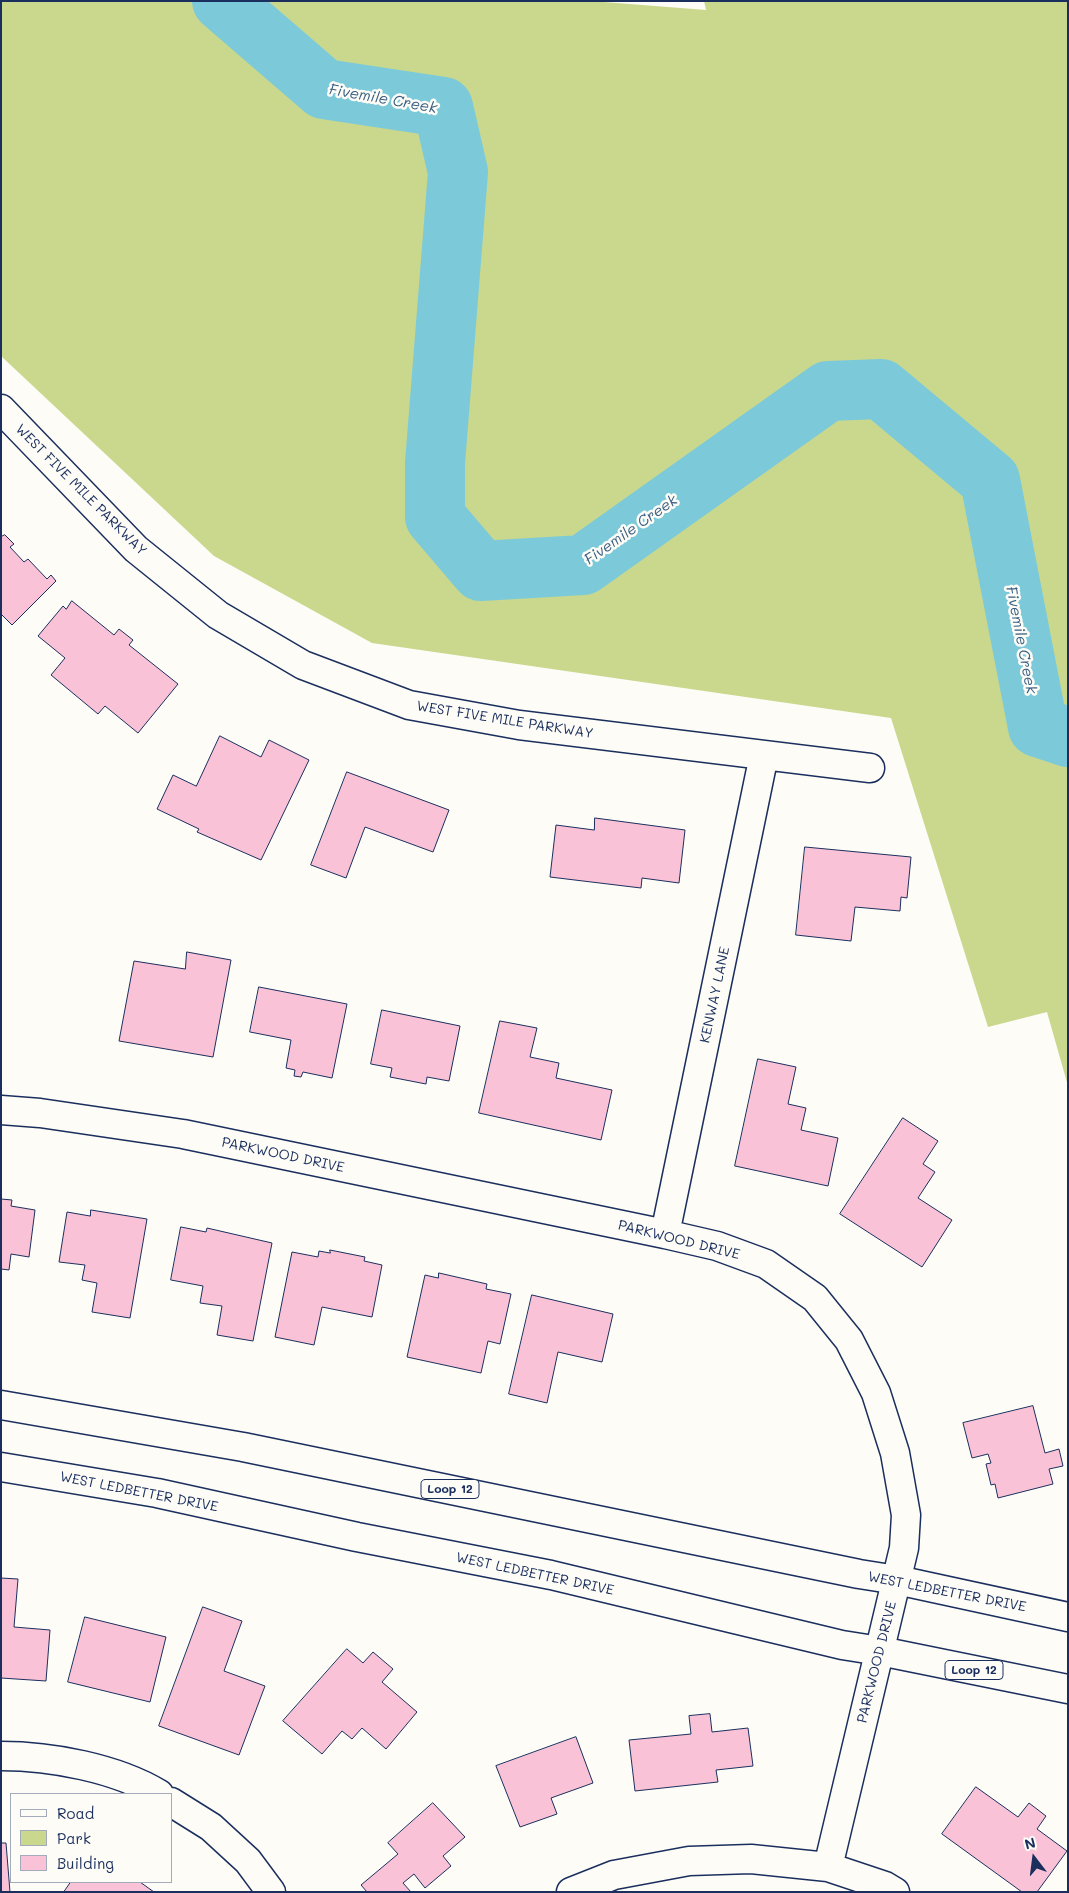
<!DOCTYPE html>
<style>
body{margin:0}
#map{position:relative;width:1069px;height:1893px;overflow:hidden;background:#fdfcf7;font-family:Mali,sans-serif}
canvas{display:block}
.frame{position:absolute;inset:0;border:2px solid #1b2f5e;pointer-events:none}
.legend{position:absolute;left:10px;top:1793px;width:162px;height:90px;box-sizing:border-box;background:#fdfcf7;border:1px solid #a3aaba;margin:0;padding:6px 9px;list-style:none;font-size:15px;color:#1b2f5e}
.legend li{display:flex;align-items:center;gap:10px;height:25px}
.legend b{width:25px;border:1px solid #a3aaba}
.north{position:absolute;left:1009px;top:1833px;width:50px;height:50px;-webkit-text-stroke:4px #fdfcf7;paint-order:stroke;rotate:345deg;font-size:14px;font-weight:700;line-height:20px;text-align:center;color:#1b2f5e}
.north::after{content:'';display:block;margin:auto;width:18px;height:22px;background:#1b2f5e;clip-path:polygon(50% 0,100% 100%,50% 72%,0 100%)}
</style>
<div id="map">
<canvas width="1069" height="1893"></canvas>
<div class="frame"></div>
<ul class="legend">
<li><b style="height:6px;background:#fdfcf7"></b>Road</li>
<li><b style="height:14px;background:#c9d88c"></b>Park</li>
<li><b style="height:14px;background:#fac2d6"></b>Building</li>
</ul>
<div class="north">N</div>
</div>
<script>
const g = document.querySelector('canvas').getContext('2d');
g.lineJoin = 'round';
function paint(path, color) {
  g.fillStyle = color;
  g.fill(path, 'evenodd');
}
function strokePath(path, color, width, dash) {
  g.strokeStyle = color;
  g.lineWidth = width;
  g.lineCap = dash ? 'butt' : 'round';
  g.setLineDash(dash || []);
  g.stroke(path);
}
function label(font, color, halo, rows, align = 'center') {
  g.font = font + ' Mali,sans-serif';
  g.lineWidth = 5;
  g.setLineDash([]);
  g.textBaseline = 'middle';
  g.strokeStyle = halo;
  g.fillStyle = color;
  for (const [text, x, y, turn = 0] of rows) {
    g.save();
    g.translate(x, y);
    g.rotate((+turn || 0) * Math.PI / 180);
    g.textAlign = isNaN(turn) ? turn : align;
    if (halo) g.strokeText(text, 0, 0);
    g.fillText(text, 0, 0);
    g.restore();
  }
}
paint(new Path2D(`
 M 1,1 L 591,1 L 706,10 L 704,1 L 1068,1 L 1068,1086 L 1047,1012 L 988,1027 L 891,718 L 372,643 L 214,556 L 1,356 Z`), '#c9d88c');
strokePath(new Path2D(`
 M 222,1 L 324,89 L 443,107 L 458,172 L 435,463 L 435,517 L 481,571 L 583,565 L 828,391 L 881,389 L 990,480 L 1038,727 L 1068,737`), '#7ccad9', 60);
const building = new Path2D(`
 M 5,535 L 14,544 L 10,547 L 24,562 L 28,559 L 47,579 L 51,575 L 56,581 L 12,625 L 1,614 L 1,537 Z
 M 72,601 L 114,635 L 119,629 L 133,640 L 129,645 L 178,684 L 138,733 L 105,706 L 98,714 L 51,675 L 65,658 L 38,636 L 63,606 L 66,609 Z
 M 220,736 L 261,757 L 269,740 L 309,760 L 261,860 L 197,832 L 199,829 L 157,809 L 173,775 L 196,786 Z
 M 347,772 L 449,810 L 433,852 L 365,827 L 346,878 L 311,865 Z
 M 595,818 L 685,830 L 679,883 L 642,878 L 641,888 L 550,877 L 556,825 L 594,830 Z
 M 805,847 L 911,857 L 907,898 L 901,897 L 900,911 L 855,907 L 851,941 L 796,935 Z
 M 187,952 L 231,960 L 213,1057 L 119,1041 L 134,961 L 185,969 Z
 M 259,987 L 347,1004 L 332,1078 L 303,1072 L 301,1077 L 294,1076 L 295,1070 L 286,1068 L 291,1040 L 250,1032 Z
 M 382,1010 L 460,1026 L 449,1081 L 427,1077 L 426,1084 L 390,1077 L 392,1068 L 371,1064 Z
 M 500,1021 L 537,1028 L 530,1057 L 559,1063 L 556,1078 L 612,1090 L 601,1140 L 479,1113 Z
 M 758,1059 L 796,1067 L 788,1104 L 806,1108 L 801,1130 L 838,1138 L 828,1186 L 735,1166 Z
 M 903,1118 L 938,1141 L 923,1164 L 935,1172 L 918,1198 L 952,1220 L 922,1267 L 840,1214 Z
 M 1,1199 L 12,1200 L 11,1206 L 35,1210 L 29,1257 L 11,1254 L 9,1270 L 1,1269 Z
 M 91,1210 L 147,1219 L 130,1318 L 92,1312 L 97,1283 L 82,1280 L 85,1265 L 59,1262 L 67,1212 L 90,1216 Z
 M 181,1227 L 206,1232 L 207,1228 L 272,1243 L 253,1341 L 217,1335 L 222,1306 L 200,1303 L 203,1286 L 171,1280 Z
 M 330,1250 L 365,1257 L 364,1261 L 382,1265 L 372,1317 L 322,1307 L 314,1345 L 275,1337 L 292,1252 L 318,1257 L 319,1251 L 330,1253 Z
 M 439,1273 L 487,1284 L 486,1289 L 511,1294 L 500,1344 L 488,1341 L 481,1373 L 407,1357 L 425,1275 L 438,1278 Z
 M 532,1295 L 613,1314 L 602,1362 L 558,1352 L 547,1403 L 509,1394 Z
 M 1033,1406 L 1045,1453 L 1059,1449 L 1063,1466 L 1049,1469 L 1053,1484 L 998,1498 L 995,1484 L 991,1485 L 986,1464 L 991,1463 L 988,1454 L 972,1458 L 963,1423 Z
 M 1,1578 L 18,1579 L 14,1627 L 50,1630 L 46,1681 L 1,1678 Z
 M 203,1607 L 242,1621 L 224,1671 L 265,1686 L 239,1755 L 159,1726 Z
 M 85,1617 L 166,1637 L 150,1702 L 68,1682 Z
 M 347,1649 L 363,1663 L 373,1652 L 393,1669 L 382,1682 L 417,1712 L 386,1749 L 362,1728 L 352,1739 L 342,1731 L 322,1754 L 283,1721 Z
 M 710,1714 L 712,1732 L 748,1728 L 753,1766 L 716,1770 L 718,1782 L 635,1791 L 629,1740 L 691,1734 L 689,1716 Z
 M 576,1737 L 593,1783 L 551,1798 L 557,1814 L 520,1827 L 496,1766 Z
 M 976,1787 L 1018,1817 L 1029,1803 L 1046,1816 L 1037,1829 L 1067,1851 L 1037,1892 L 1022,1892 L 942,1834 Z
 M 433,1803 L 465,1837 L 443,1856 L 451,1866 L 425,1888 L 414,1874 L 403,1883 L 411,1892 L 367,1892 L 361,1885 L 398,1854 L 388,1843 Z
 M 1,1843 L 6,1843 L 10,1892 L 1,1892 Z
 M 71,1882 L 140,1882 L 154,1892 L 64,1892 Z`);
paint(building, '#fac2d6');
strokePath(building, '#1b2f5e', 1);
const street = new Path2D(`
 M 1,409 L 136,549 L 218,615 L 303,665 L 409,705 L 519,725 L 870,768
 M 1,1110 L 40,1113 L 183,1134 L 665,1234 L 717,1246 L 766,1264 L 815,1298 L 849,1340 L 876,1393 L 895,1453 L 906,1515 L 904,1548 L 828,1867
 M 665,1234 L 764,755
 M 1,1756 C 51,1756 116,1768 159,1794
 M 171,1802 L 211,1827 L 248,1861 L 271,1892
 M 571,1892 L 614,1875 L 689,1861 L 751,1859 L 828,1867 L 885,1886 L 895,1892`);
const primary = new Path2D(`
 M 1,1405 L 243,1447 L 859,1574 L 897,1580 L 1068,1617
 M 1,1467 L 157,1493 L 357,1537 L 551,1575 L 842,1645 L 880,1651 L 1068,1689`);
strokePath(street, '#1b2f5e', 31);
strokePath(primary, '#1b2f5e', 31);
strokePath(street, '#fdfcf7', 28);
strokePath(primary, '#fdfcf7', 28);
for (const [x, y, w] of [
 [450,1489,58],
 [974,1670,58]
]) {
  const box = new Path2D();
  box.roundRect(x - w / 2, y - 9.5, w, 19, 4);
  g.fillStyle = '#fdfcf7';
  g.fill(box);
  strokePath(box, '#1b2f5e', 1);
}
label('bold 12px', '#1b2f5e', null, [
 ["Loop 12",450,1489],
 ["Loop 12",974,1670]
]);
label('14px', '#1b2f5e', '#fdfcf7', [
 ["WEST FIVE MILE PARKWAY",81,490,45],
 ["WEST FIVE MILE PARKWAY",505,720,9],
 ["KENWAY LANE",715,995,-78],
 ["PARKWOOD DRIVE",283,1155,12],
 ["PARKWOOD DRIVE",679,1240,14],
 ["WEST LEDBETTER DRIVE",139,1492,11],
 ["WEST LEDBETTER DRIVE",535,1574,12],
 ["WEST LEDBETTER DRIVE",947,1592,11],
 ["PARKWOOD DRIVE",877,1662,-76]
]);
label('italic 15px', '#385e83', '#fdfcf7', [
 ["Fivemile Creek",383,99,10],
 ["Fivemile Creek",631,530,-35],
 ["Fivemile Creek",1021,640,79]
]);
</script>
